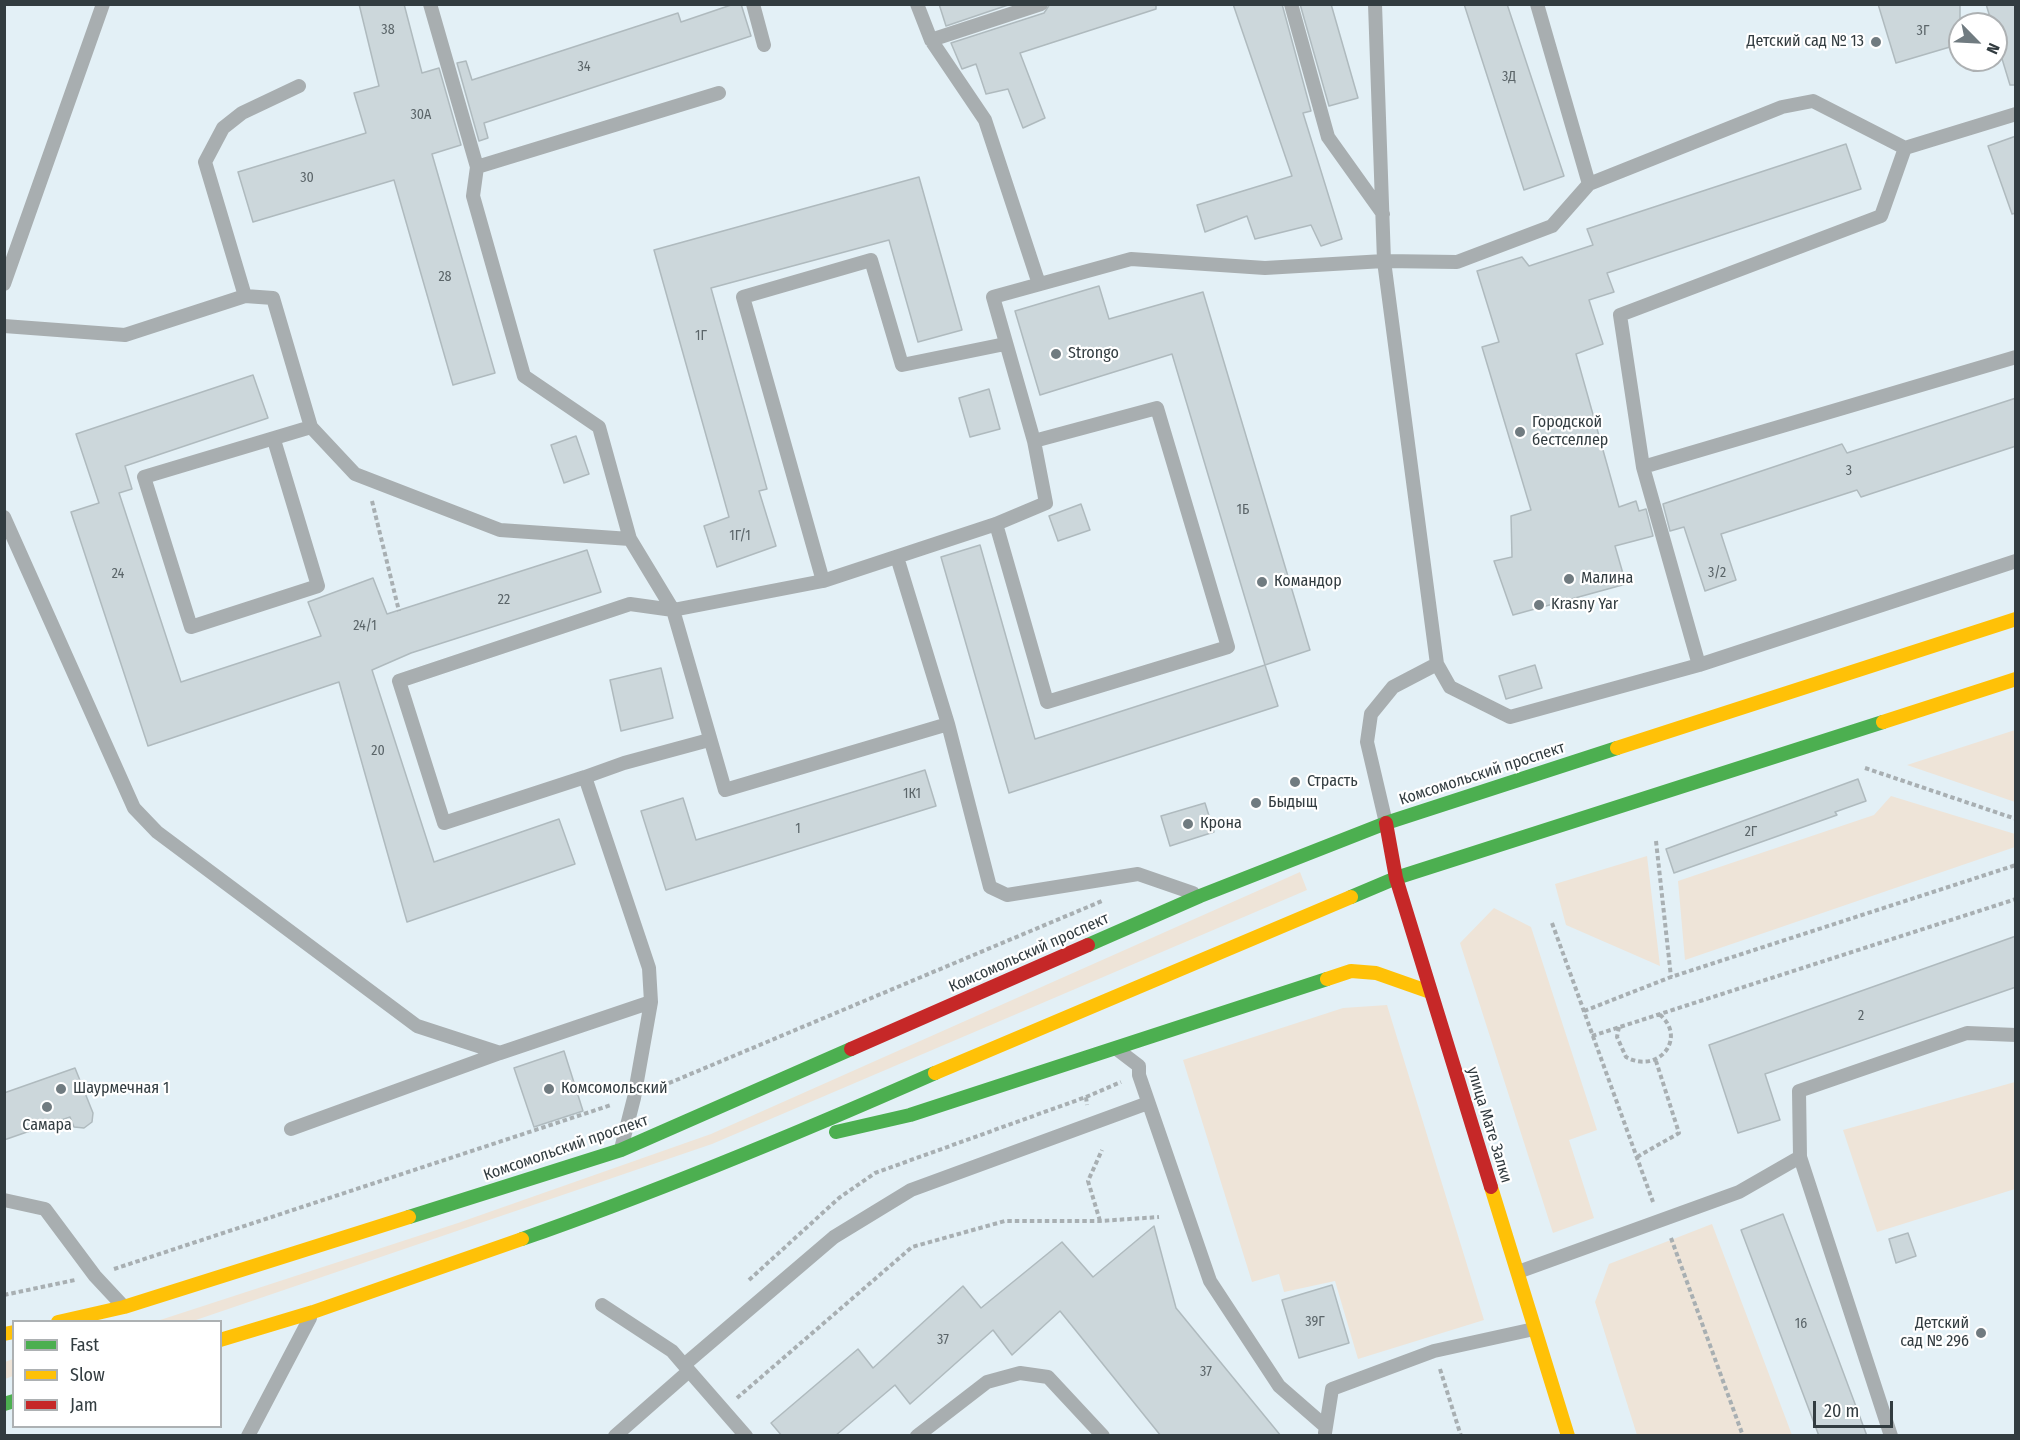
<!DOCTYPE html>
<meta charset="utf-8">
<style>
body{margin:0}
#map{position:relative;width:2020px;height:1440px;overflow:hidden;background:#e3f0f6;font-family:"Fira Sans Condensed",sans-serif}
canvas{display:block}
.frame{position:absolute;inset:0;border:6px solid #323c40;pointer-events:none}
.legend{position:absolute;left:12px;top:1320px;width:210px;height:108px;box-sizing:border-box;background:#fff;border:2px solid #adb1b3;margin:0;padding:8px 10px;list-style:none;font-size:18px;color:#323c40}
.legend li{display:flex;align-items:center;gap:12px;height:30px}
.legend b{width:30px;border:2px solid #adb1b3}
.north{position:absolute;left:1948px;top:12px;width:60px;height:60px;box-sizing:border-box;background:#fff;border:2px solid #adb1b3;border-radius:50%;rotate:114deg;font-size:16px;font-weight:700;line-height:24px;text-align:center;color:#323c40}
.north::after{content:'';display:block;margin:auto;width:21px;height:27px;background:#707b80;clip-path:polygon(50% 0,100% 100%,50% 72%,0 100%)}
.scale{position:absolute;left:1813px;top:1401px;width:80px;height:27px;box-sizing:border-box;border:3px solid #323c40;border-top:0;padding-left:8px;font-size:18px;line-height:21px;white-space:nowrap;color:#323c40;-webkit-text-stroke:4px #fff;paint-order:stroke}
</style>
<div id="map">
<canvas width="2020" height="1440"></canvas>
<div class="frame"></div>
<ul class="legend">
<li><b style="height:8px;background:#4caf50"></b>Fast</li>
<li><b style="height:8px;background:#ffc107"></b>Slow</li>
<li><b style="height:8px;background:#c62828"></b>Jam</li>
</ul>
<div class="north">N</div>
<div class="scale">20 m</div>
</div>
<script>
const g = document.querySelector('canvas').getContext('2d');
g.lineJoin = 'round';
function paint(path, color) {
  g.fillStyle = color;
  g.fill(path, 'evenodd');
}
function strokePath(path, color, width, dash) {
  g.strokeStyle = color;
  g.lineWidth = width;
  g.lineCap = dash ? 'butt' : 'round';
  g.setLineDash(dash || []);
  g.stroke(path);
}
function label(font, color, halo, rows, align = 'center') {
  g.font = font + ' "Fira Sans Condensed",sans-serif';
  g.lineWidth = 4.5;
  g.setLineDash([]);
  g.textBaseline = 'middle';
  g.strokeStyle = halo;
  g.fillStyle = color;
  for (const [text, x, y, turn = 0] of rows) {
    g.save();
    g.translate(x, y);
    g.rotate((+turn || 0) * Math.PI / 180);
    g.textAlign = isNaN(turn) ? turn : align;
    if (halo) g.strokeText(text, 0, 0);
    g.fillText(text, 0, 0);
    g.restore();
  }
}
paint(new Path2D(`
 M 2015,730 L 2015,802 L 1907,765 Z
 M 1891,796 L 2015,834 L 2015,847 L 1685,960 L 1678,881 L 1874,815 Z
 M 1647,856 L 1660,966 L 1566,925 L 1555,884 Z
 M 1300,872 L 1307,890 L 712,1144 L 193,1321 L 154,1322 L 458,1223 L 711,1134 Z
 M 1494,908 L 1531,927 L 1597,1130 L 1569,1140 L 1594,1218 L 1553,1233 L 1460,943 Z
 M 1387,1005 L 1484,1320 L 1358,1359 L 1335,1281 L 1284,1292 L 1279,1274 L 1252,1282 L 1183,1060 L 1343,1008 Z
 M 2015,1082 L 2015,1189 L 1877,1232 L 1843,1130 Z
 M 1712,1224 L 1792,1435 L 1637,1435 L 1595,1302 L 1609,1264 Z
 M 13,1359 L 13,1376 L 5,1379 L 5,1362 Z`), '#eee4d8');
const building = new Path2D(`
 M 359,4 L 404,4 L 422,73 L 439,68 L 461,145 L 432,154 L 495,373 L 453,385 L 394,180 L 253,222 L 238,172 L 366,133 L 354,93 L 379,86 Z
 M 734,4 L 741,4 L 751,36 L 484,123 L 488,138 L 479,141 L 457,63 L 466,61 L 472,80 L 678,13 L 681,22 Z
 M 939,4 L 1011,4 L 946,26 Z
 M 1050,4 L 1156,4 L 1156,9 L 1020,53 L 1045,118 L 1023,128 L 1008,89 L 986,94 L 976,64 L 962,69 L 951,43 L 1044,13 Z
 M 1233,4 L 1282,4 L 1311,111 L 1303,113 L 1342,239 L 1321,246 L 1311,225 L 1255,239 L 1247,216 L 1205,232 L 1197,205 L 1292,176 Z
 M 1300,4 L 1331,4 L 1358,98 L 1329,106 Z
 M 1464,4 L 1507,4 L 1564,176 L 1524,190 Z
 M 1878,4 L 1960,4 L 1960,44 L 1896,63 Z
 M 1986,4 L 2016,4 L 2016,85 L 2010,85 L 1996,39 L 1996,24 L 1992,24 Z
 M 2016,136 L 2016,213 L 2012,214 L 1988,146 Z
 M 1846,144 L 1861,189 L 1607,273 L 1614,292 L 1589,300 L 1603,344 L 1576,354 L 1619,507 L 1636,501 L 1639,511 L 1646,509 L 1653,536 L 1615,546 L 1626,584 L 1513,615 L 1494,561 L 1512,557 L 1511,516 L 1531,510 L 1482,347 L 1499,342 L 1477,271 L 1522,257 L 1529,266 L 1593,245 L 1587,229 Z
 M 919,177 L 962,330 L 918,342 L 889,240 L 711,288 L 767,489 L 759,491 L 776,546 L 717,567 L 704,526 L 729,517 L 654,250 Z
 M 1099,286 L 1109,319 L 1203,292 L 1310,650 L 1265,665 L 1172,354 L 1040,395 L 1015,311 Z
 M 253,375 L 268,418 L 125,466 L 132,489 L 119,493 L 181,682 L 321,636 L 308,602 L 373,578 L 387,614 L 587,550 L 601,592 L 411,653 L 372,670 L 434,862 L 559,819 L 575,864 L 407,922 L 339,682 L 148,746 L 71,512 L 99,503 L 76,434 Z
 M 989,389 L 1000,429 L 970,437 L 959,398 Z
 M 2016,398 L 2016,446 L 1861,497 L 1857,490 L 1721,534 L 1736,580 L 1705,591 L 1684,527 L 1670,531 L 1663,504 L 1842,444 L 1847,453 Z
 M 576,436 L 589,474 L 564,483 L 551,445 Z
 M 1081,504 L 1090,530 L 1058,541 L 1049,516 Z
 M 980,545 L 1035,739 L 1265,665 L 1278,706 L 1009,793 L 941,557 Z
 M 1535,665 L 1542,688 L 1506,699 L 1499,676 Z
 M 661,668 L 673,718 L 621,731 L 610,680 Z
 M 925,770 L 936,806 L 666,890 L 641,811 L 683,798 L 696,840 Z
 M 1858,779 L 1866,801 L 1835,812 L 1837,815 L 1674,873 L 1666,849 Z
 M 1205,803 L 1214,832 L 1170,846 L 1161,816 Z
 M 2016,936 L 2016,987 L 1765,1074 L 1780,1120 L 1738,1133 L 1709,1045 Z
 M 564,1051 L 583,1111 L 534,1127 L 514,1068 Z
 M 75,1068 L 93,1113 L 92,1122 L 84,1128 L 74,1127 L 70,1117 L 4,1140 L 4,1093 Z
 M 1783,1214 L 1836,1353 L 1867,1436 L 1819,1436 L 1741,1230 Z
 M 1154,1226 L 1176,1308 L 1281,1436 L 1161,1436 L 1060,1311 L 1012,1355 L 993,1330 L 910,1404 L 895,1385 L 835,1436 L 782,1436 L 771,1423 L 858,1349 L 873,1368 L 963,1286 L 981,1308 L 1062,1242 L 1093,1277 Z
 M 1908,1233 L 1916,1256 L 1896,1263 L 1889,1239 Z
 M 1332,1285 L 1349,1343 L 1299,1358 L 1282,1300 Z`);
paint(building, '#ccd7db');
strokePath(building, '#afbabe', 1.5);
strokePath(new Path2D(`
 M 372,501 L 399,611
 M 1865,768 L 2016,819
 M 1656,841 L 1671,977
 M 1552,923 L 1653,1202
 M 1584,1011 L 1671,977 L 2016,865
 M 1619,1027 L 1617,1037 L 1626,1057 C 1659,1075 1688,1037 1659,1014
 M 1592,1036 L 2016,899
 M 655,1089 L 1102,901
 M 1086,1097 L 1121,1082
 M 1637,1157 L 1679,1133 L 1656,1061
 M 1100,1221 L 1088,1181 L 1102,1150
 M 1671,1238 L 1743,1436
 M 114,1269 L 611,1105
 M 749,1280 L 839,1198 L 875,1173 L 1086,1097 L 1087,1105
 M 4,1295 L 75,1280
 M 1440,1369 L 1461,1436
 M 737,1398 L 912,1247 L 1005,1221 L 1100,1221 L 1159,1217`), '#a8afb2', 4, [4.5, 3]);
strokePath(new Path2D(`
 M 430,4 L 477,167 L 473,196 L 524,376 L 599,427 L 630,539
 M 753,4 L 764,45
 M 917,4 L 931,40 L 985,120 L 1039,284
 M 1291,4 L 1328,137 L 1383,214
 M 1375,4 L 1384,261 L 1437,664 L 1393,687 L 1371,714 L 1367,742 L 1386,823
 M 1537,4 L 1589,184
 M 931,40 L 1041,4
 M 1905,148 L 1881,216 L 1620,315 L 1643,467 L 2016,357
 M 477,167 L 719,93
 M 4,284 L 103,4
 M 245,296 L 205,162 L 223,128 L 242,113 L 299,86
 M 4,326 L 125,335 L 245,296 L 273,298 L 311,427 L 355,474 L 500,530 L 630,539 L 673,610 L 725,790 L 948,724
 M 274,440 L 318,586 L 191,627 L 144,477 L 311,427
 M 1643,467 L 1699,665
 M 4,517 L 134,808 L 157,832 L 417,1026 L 500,1053 L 651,1002
 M 996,524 L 1047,702 L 1228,647 L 1157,408 L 1034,441
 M 897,557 L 948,724 L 990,887 L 1007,895 L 1138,874 L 1193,893
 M 823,581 L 743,297 L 871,260 L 902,365 L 1005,344
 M 1437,664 L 1450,687 L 1510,717 L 1699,665 L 2016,561
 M 585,777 L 444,823 L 399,681 L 630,604 L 673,610 L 823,581 L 996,524 L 1046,503 L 1034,441 L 993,297 L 1131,259 L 1265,268 L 1384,261 L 1457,262 L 1552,226 L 1589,184 L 1782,107 L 1813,101 L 1905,148 L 2016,114
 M 1118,1050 L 1139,1066 L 1139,1075 L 1210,1281 L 1279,1386 L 1326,1427
 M 291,1129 L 500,1053
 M 622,1145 L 634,1098 L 651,1002 L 649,968 L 585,777 L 624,763 L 709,740
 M 1800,1157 L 1799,1091 L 1967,1033 L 2016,1035
 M 4,1200 L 45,1209 L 95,1276 L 123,1306
 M 1518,1272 L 1739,1192 L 1800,1157 L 1891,1436
 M 602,1305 L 672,1351 L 684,1365
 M 1325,1433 L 1332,1389 L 1434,1351 L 1534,1329
 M 248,1436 L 310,1318
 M 615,1436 L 689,1371
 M 746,1436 L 684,1365 L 834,1237 L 911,1190 L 1148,1103
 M 917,1436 L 987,1382 L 1020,1373 L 1048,1377 L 1103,1436`), '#a8aeb0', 14);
strokePath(new Path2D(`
 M 1351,897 L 1396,878 L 1883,722
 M 1088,945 L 1200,896 L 1386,823 L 1617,748
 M 836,1132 L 910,1115 L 1327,979
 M 409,1217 L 621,1150 L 851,1049
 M 522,1239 C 662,1190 799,1133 935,1073
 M 4,1404 L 14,1401`), '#4caf50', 14);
strokePath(new Path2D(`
 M 1883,722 L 2016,679
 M 1617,748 L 2016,619
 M 1327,979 L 1351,971 L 1376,973 L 1430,992
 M 935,1073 L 1351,897
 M 1491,1187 L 1568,1436
 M 58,1322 L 124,1307 L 409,1217
 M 4,1334 L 14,1332
 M 220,1340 L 313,1312 L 522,1239`), '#ffc107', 14);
strokePath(new Path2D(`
 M 1386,823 L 1396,878 L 1491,1187
 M 851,1049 L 1088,945`), '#c62828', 14);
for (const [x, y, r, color] of [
 [1876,42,6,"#707b80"],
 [1056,354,6,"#707b80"],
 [1520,432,6,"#707b80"],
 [1569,579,6,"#707b80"],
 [1262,582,6,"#707b80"],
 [1539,605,6,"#707b80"],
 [1295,782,6,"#707b80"],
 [1256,803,6,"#707b80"],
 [1188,824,6,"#707b80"],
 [61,1089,6,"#707b80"],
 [549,1089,6,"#707b80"],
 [47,1107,6,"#707b80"],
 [1981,1333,6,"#707b80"]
]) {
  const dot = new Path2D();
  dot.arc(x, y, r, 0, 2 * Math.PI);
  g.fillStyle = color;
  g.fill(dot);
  strokePath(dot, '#fff', 2);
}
label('14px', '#5b6569', null, [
 ["38",388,30],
 ["3Г",1923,31],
 ["34",584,67],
 ["3Д",1509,77],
 ["30А",421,115],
 ["30",307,178],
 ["28",445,277],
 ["1Г",701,336],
 ["3",1849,471],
 ["1Б",1243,510],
 ["1Г/1",740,536],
 ["3/2",1717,573],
 ["24",118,574],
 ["22",504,600],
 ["24/1",365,626],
 ["20",378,751],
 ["1К1",912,794],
 ["1",798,829],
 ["2Г",1751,832],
 ["2",1861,1016],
 ["39Г",1315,1322],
 ["16",1801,1324],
 ["37",943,1340],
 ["37",1206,1372]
]);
label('16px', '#323c40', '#fff', [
 ["Детский сад № 13",1864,42,"right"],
 ["Strongo",1068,354],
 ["Городской",1532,423],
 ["бестселлер",1532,441],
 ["Малина",1581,579],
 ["Командор",1274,582],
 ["Krasny Yar",1551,605],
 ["Страсть",1307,782],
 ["Быдыщ",1268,803],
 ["Крона",1200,824],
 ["Шаурмечная 1",73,1089],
 ["Комсомольский",561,1089],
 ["Самара",47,1126,"center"],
 ["Детский",1969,1324,"right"],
 ["сад № 296",1969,1342,"right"]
], 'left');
label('16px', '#323c40', '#fff', [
 ["Комсомольский проспект",1482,774,-18],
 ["Комсомольский проспект",1029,953,-24],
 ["улица Мате Залки",1489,1125,73],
 ["Комсомольский проспект",566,1148,-19]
]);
</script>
